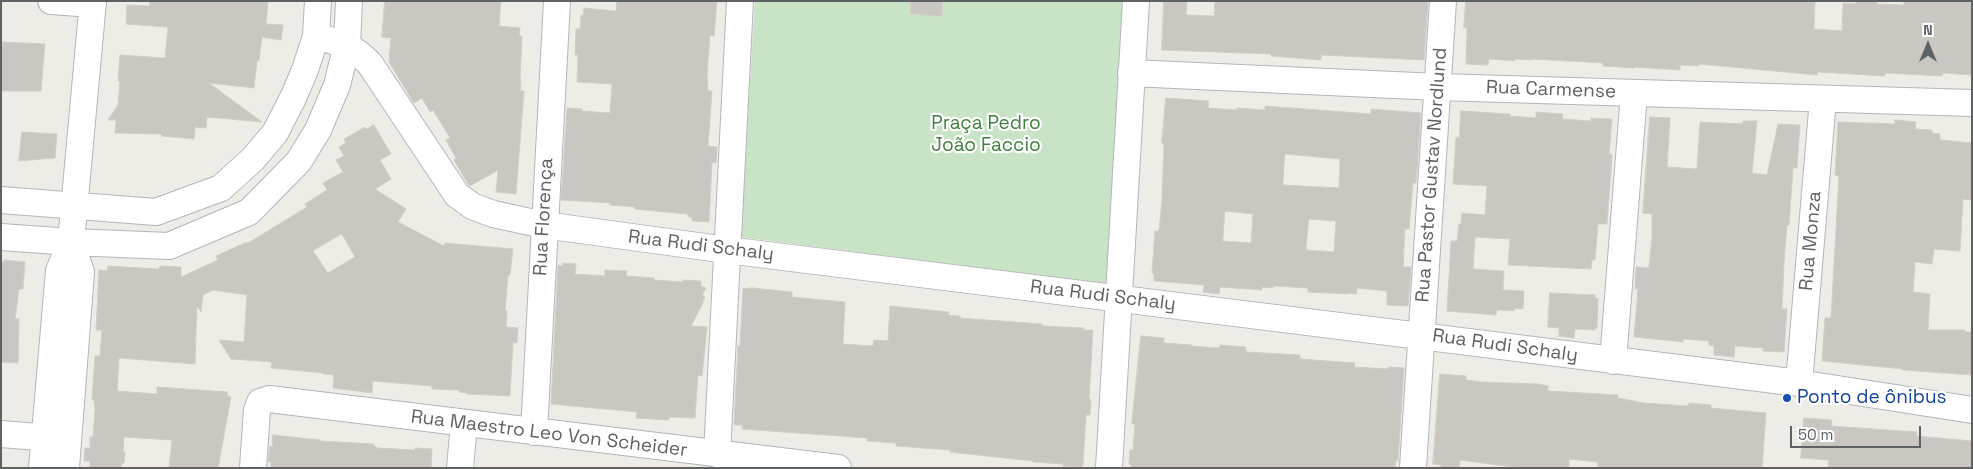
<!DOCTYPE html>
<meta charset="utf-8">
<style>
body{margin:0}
#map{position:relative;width:1973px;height:469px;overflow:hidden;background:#eeece6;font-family:"Space Grotesk",sans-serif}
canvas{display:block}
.frame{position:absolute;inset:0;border:2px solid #5e6265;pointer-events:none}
.north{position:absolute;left:1903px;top:20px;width:50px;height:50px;-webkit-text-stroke:4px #fff;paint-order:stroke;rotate:0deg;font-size:14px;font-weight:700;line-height:20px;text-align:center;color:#5e6265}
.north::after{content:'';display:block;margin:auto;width:18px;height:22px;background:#5e6265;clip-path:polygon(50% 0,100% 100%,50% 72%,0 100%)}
.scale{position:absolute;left:1790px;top:426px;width:131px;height:22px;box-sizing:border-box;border:2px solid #5e6265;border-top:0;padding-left:6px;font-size:15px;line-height:18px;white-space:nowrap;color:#5e6265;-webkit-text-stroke:4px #fff;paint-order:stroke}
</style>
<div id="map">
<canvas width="1973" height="469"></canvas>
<div class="frame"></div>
<div class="north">N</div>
<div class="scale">50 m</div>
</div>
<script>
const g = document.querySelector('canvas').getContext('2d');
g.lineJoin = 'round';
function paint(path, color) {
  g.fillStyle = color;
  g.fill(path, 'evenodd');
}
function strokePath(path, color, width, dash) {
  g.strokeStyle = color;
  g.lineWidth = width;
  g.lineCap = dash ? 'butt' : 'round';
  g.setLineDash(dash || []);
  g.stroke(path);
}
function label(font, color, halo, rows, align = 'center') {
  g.font = font + ' "Space Grotesk",sans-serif';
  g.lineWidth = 4.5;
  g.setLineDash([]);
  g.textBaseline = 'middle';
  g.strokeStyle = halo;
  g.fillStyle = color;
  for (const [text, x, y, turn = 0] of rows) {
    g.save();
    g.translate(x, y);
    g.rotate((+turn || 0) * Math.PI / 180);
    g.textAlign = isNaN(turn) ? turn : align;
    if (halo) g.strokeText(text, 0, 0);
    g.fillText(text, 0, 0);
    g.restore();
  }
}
paint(new Path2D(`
 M 755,1 L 1128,1 L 1110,285 L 741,237 Z`), '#c8e3c6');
const building = new Path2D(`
 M 150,1 L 268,1 L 266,24 L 283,25 L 281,40 L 262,37 L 259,61 L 257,60 L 254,88 L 209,83 L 262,122 L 207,117 L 206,128 L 195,127 L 194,139 L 162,136 L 161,134 L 115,133 L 116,120 L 108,120 L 118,105 L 120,81 L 118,81 L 120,55 L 165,58 L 168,27 L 126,24 L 127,5 L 149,6 Z
 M 385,1 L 501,1 L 499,26 L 520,28 L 519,36 L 522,36 L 520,81 L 521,81 L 520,91 L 524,91 L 516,194 L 496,192 L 498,170 L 470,186 L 468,184 L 454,160 L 456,158 L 446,140 L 450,138 L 433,110 L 430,112 L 422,98 L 414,103 L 389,62 L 391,38 L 382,37 Z
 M 617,1 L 717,1 L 714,36 L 710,35 L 707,73 L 708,91 L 712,91 L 708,146 L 717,147 L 716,163 L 712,162 L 709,222 L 692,221 L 692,217 L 689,217 L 687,214 L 635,209 L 635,207 L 610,205 L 611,203 L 561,200 L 567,108 L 582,109 L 582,111 L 610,113 L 612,84 L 577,82 L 578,55 L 575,55 L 576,29 L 580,29 L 581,15 L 583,16 L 584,8 L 616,11 Z
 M 911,1 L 942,1 L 942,16 L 911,14 Z
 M 1164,1 L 1187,1 L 1186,15 L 1214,16 L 1215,1 L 1428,1 L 1424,60 L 1321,55 L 1321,60 L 1271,56 L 1271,54 L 1162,50 Z
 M 1466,1 L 1815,2 L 1814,29 L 1842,31 L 1843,3 L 1856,4 L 1856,1 L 1877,1 L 1877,4 L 1904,5 L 1904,1 L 1972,2 L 1972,75 L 1943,73 L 1942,76 L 1885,73 L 1885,76 L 1818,72 L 1817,75 L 1699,64 L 1699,66 L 1680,65 L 1680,70 L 1634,67 L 1634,68 L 1603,66 L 1603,63 L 1532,59 L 1532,60 L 1515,59 L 1515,61 L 1489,59 L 1488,65 L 1466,64 L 1467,28 L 1464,28 Z
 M 1,42 L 45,44 L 41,91 L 1,91 Z
 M 1166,98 L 1209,101 L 1208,108 L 1237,110 L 1237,108 L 1265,110 L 1265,106 L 1371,114 L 1371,109 L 1421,113 L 1416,183 L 1413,183 L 1409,229 L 1405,229 L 1403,267 L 1411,267 L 1408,306 L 1387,305 L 1387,291 L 1357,288 L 1356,294 L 1348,293 L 1348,294 L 1308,292 L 1308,288 L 1273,286 L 1273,288 L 1262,287 L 1262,290 L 1220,287 L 1219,294 L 1203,292 L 1204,285 L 1154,281 L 1154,274 L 1152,273 L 1155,231 L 1159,231 L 1162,200 L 1164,144 L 1162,143 ZM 1285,154 L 1340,159 L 1339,188 L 1283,185 ZM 1225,211 L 1253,214 L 1251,243 L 1223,241 ZM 1309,219 L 1336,221 L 1334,252 L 1306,250 Z
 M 1461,111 L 1510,114 L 1510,116 L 1536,118 L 1536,112 L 1563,114 L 1562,119 L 1591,121 L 1591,118 L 1612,119 L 1609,154 L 1612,155 L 1607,224 L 1598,224 L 1595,260 L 1592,260 L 1591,269 L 1508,265 L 1510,239 L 1475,237 L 1473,269 L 1504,271 L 1503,290 L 1524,291 L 1523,309 L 1515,308 L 1514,311 L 1497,310 L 1496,315 L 1447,311 L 1451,241 L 1457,241 L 1459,224 L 1461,224 L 1462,213 L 1485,215 L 1487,186 L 1453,184 L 1456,137 L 1459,138 Z
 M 1650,117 L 1670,118 L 1667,167 L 1697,169 L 1700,122 L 1743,124 L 1743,121 L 1757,121 L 1752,173 L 1767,175 L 1778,124 L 1800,125 L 1797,168 L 1793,168 L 1789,225 L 1787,225 L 1784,261 L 1782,309 L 1787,309 L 1784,352 L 1763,351 L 1764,348 L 1735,346 L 1734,357 L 1714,355 L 1714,346 L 1709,345 L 1709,341 L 1683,339 L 1683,342 L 1634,337 L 1638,289 L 1635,289 L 1636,267 L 1649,268 L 1652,238 L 1652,214 L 1643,213 Z
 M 1895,120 L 1916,122 L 1915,129 L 1932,130 L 1932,133 L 1940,134 L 1940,140 L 1972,143 L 1972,200 L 1963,199 L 1960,251 L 1934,249 L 1932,264 L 1915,262 L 1913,292 L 1930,294 L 1928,330 L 1965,330 L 1965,332 L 1972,332 L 1972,375 L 1903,370 L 1903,369 L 1822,361 L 1825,318 L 1831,318 L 1839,176 L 1835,175 L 1838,122 L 1895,124 Z
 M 374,125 L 391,154 L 380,160 L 391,179 L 375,189 L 406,209 L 398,222 L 444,246 L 445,243 L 513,249 L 510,275 L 508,275 L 505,310 L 507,311 L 506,327 L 518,328 L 517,343 L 513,342 L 510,396 L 467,394 L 467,393 L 459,392 L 459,390 L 432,389 L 432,386 L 373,381 L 372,393 L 333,388 L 334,375 L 323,374 L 323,373 L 271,368 L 272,362 L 231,359 L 219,340 L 244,342 L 247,295 L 213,290 L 203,295 L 201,312 L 197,306 L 195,364 L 119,358 L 117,391 L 157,394 L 157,387 L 228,392 L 227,396 L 231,397 L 218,468 L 169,468 L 172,440 L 124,437 L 123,452 L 125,452 L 124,463 L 122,463 L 121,468 L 90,468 L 90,461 L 84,461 L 85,448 L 90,448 L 90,437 L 93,437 L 95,409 L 94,400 L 92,400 L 95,356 L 100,356 L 102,330 L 96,330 L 99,270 L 107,271 L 108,266 L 159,269 L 160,266 L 181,267 L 181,277 L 218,260 L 216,256 L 247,242 L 248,243 L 307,207 L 305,204 L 327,190 L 323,183 L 343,172 L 336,160 L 344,156 L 339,147 L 346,143 L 344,139 L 365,127 L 366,129 ZM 342,234 L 355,257 L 328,273 L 313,251 Z
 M 22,132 L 57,134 L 55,158 L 19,161 Z
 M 4,260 L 25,262 L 23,289 L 19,289 L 15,319 L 19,319 L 18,363 L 1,362 L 1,262 L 4,262 Z
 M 563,263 L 576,264 L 575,274 L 605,276 L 605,270 L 627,271 L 626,276 L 654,278 L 654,280 L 683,282 L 683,280 L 701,281 L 701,286 L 706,288 L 702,295 L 705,297 L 702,303 L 703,303 L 691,326 L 707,327 L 702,376 L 698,375 L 695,418 L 669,417 L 669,420 L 636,418 L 637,412 L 551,404 L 558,265 L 563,266 Z
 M 753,288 L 792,292 L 792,297 L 845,302 L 843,344 L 873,346 L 874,340 L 888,341 L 890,306 L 949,312 L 948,315 L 960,316 L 960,318 L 1042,324 L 1042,326 L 1084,328 L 1083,330 L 1093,330 L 1089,399 L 1091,400 L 1090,415 L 1086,415 L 1083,465 L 1082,467 L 1063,466 L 1063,464 L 1033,462 L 1033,461 L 950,452 L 950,450 L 896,446 L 896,443 L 867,441 L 867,438 L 742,429 L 742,425 L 734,425 L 738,346 L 740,346 L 743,289 Z
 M 1550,293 L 1595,295 L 1595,298 L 1598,298 L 1597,328 L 1595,328 L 1595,330 L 1575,329 L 1574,338 L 1559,336 L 1559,328 L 1548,327 Z
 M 1141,336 L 1164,338 L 1164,343 L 1192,345 L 1191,346 L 1219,348 L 1220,345 L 1246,347 L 1246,352 L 1300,355 L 1300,359 L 1355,363 L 1354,367 L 1389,369 L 1389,367 L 1404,368 L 1398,461 L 1396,460 L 1395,468 L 1131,468 L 1131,464 L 1129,464 L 1130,450 L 1133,450 L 1135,424 L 1132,424 Z
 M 1440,374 L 1466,376 L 1466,380 L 1481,382 L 1538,384 L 1548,386 L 1548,391 L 1618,395 L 1618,398 L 1644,403 L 1688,406 L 1689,403 L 1711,405 L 1711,408 L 1766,413 L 1762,468 L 1598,468 L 1598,462 L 1569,459 L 1569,468 L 1520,468 L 1460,460 L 1459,468 L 1441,468 L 1441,465 L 1433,464 Z
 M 1804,418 L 1832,420 L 1831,426 L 1917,432 L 1916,436 L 1972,441 L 1972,468 L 1828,468 L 1829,460 L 1801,458 Z
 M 273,435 L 320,440 L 320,441 L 374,444 L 374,446 L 378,448 L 415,450 L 415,448 L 432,449 L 431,468 L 271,468 L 271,462 L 268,462 L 270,446 L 272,447 Z`);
paint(building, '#cac7c3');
strokePath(building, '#d3cdc5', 1);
const minor = new Path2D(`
 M 51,1 L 93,4
 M 316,36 C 340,43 352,45 370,64 L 457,195 L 472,206 L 493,214 L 544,225 L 727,250 L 1799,383 L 1972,410
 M 1131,73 L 1438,87 L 1972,103
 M 1,200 L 156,212 L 221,188 L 253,159 L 275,133 L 293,98 L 305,70 L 316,36 L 318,1
 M 1,237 L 71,242 L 169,246 L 249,212 L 299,161 L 318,130 L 337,85 L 347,45 L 349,1
 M 1613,361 L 1634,93
 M 1799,383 L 1823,99
 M 534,432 L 557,1
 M 1,434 L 63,439
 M 717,454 L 740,1
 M 42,468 L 59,271 L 71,242 L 93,1
 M 66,468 L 81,272 L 71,242
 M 253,468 L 257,410 L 260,402 L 269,399 L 838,468
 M 460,468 L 464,424
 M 1109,468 L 1136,1
 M 1413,468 L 1443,1`);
strokePath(minor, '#b3b6b9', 28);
strokePath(minor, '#fff', 26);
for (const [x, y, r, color] of [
 [1787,398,5,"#1a4fb4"]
]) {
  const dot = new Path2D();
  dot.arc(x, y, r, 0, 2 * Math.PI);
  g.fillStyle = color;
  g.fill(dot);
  strokePath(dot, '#fff', 2);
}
label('19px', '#5e6265', '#fff', [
 ["Rua Carmense",1551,90,2],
 ["Rua Pastor Gustav Nordlund",1432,175,-86],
 ["Rua Florença",544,217,-87],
 ["Rua Monza",1811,241,-85],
 ["Rua Rudi Schaly",701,246,7],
 ["Rua Rudi Schaly",1103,296,7],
 ["Rua Rudi Schaly",1505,346,8],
 ["Rua Maestro Leo Von Scheider",549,434,7]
]);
label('19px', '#41823f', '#fff', [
 ["Praça Pedro",986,124],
 ["João Faccio",986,146]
]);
label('19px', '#164399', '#fff', [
 ["Ponto de ônibus",1797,398]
], 'left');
</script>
